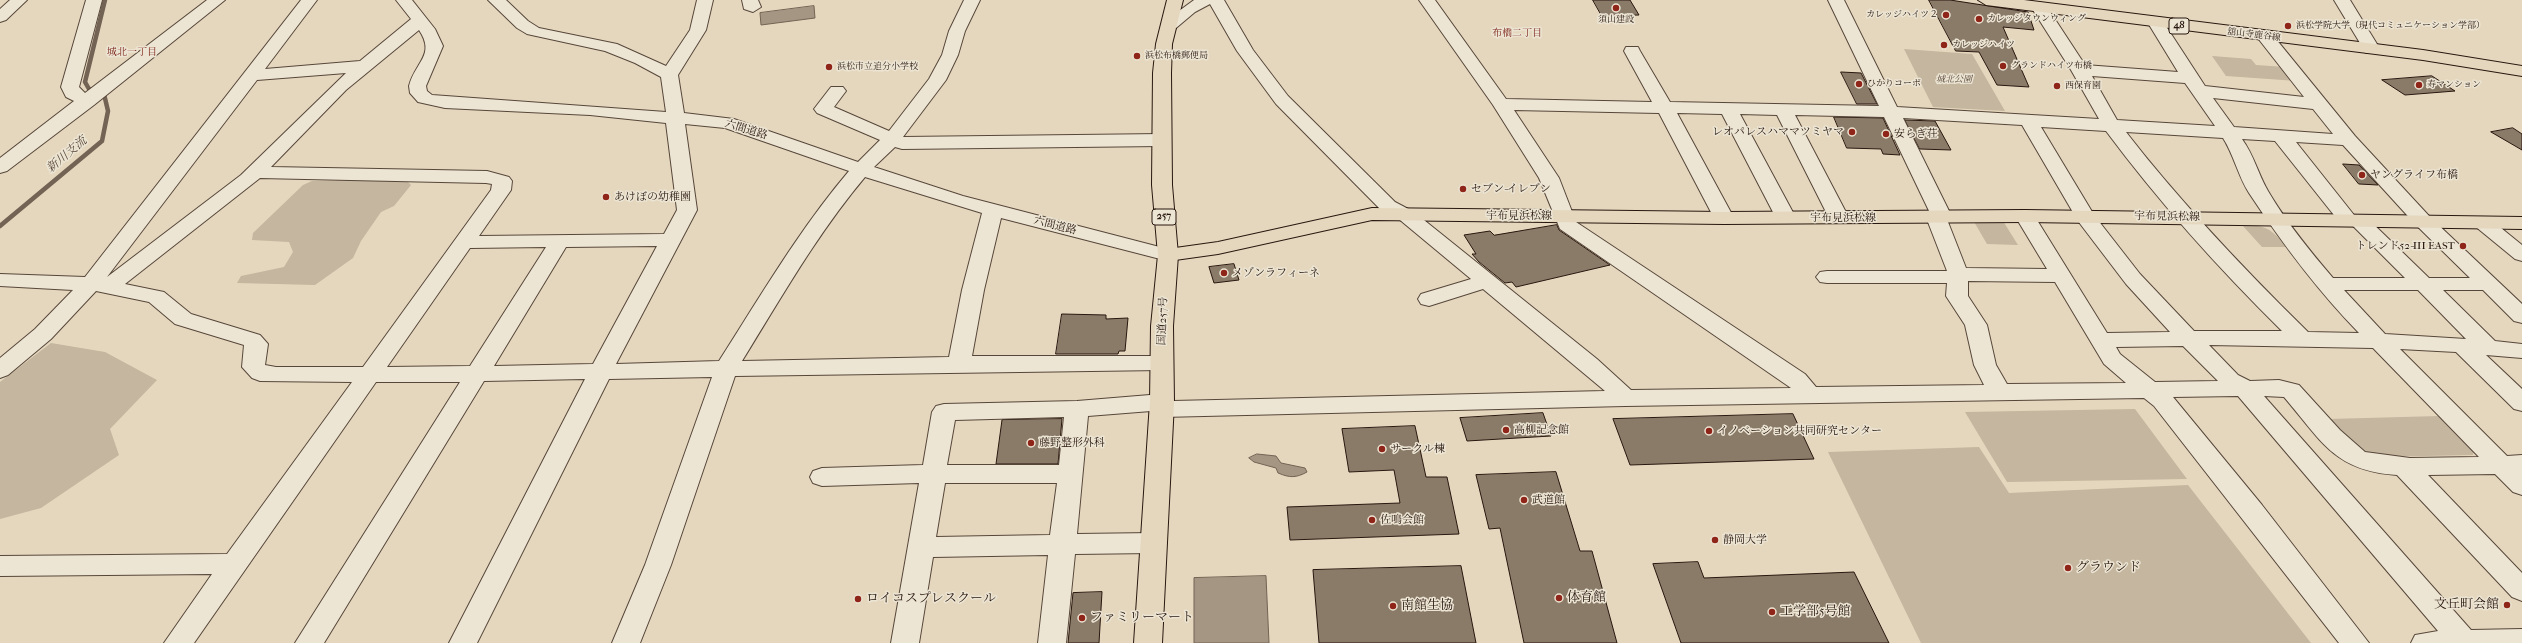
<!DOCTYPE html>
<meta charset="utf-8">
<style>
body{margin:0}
canvas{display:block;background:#e4d7bd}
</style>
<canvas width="2522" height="643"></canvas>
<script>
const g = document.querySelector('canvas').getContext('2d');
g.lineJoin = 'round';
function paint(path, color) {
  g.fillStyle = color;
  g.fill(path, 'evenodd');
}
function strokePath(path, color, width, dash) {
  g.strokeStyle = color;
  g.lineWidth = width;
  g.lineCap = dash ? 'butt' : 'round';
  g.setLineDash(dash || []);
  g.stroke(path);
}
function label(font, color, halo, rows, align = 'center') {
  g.font = font + ' "IM FELL French Canon","Noto Serif JP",serif';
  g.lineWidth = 3;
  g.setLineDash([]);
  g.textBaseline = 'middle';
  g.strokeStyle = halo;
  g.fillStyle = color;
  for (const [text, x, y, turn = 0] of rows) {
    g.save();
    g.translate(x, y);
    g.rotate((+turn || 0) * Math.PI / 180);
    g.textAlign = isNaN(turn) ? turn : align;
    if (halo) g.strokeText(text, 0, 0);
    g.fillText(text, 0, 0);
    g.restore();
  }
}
paint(new Path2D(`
 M 1904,49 L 1972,54 L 2005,111 L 1933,107 Z
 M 2212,56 L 2251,59 L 2256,65 L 2285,67 L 2297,81 L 2226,76 Z
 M 405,179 L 411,185 L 394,206 L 381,212 L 361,241 L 353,258 L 315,285 L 237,283 L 241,276 L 284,267 L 293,252 L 289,242 L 252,240 L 253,233 L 303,185 L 312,181 Z
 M 1973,220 L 2003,221 L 2018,245 L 1987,244 Z
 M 2242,225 C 2267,225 2271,229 2287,247 L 2262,247 Z
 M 51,343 L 105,352 L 157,380 L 110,429 L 119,455 L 41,508 L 0,519 L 0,382 Z
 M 2135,409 L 2187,479 L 2007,482 L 1965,412 Z
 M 2440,416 L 2474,450 L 2473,455 L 2375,457 L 2360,451 L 2329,419 Z
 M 1979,447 L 2009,493 L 2188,485 L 2311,643 L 1921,643 L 1828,452 Z`), '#c4b69f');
const water = new Path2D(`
 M 814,6 L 815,18 L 761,25 L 760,13 Z
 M 1257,454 L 1276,456 L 1281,463 L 1305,468 L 1307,472 C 1296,478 1290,478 1278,473 L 1276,468 L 1254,462 L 1249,458 Z
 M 1266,576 L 1269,643 L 1194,643 L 1194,578 Z`);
paint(water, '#a49682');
strokePath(water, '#726354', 1);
strokePath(new Path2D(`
 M 0,226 L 102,141 L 108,111 L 104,94 L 89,89 L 85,82 L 105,0`), '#726354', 4.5);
const building = new Path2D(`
 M 1593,0 L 1630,0 L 1639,15 L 1602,16 Z
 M 1929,0 L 1950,0 L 2028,12 L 2034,30 L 2003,27 L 2029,87 L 1997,85 L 1979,52 L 1956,51 Z
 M 1841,72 L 1861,73 L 1877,104 L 1857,104 Z
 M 2432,76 L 2455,91 L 2405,95 L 2382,80 Z
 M 1834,117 L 1883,118 L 1900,155 L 1883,154 L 1881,149 L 1847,148 Z
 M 1905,120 L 1935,121 L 1951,150 L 1920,149 Z
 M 2513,128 L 2522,134 L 2522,150 L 2491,132 Z
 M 2343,164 L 2359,165 L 2378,185 L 2359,184 Z
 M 1557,225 L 1559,230 L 1610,265 L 1516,287 L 1512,282 L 1505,283 L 1479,262 L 1472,254 L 1476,254 L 1464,235 L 1490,231 L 1494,235 Z
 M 1234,264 L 1239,280 L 1214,283 L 1209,267 Z
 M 1062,314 L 1106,315 L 1106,319 L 1128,318 L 1125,351 L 1119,351 L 1118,354 L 1056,354 Z
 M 1543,413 L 1551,436 L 1467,441 L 1460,418 Z
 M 1793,414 L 1814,459 L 1630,465 L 1613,419 Z
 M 1062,419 L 1058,464 L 996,464 L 1002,420 Z
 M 1415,426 L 1426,477 L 1447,477 L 1459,534 L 1290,540 L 1287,507 L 1400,503 L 1394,470 L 1349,472 L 1342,429 Z
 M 1556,472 L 1580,551 L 1592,551 L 1617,643 L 1524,643 L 1500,528 L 1489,529 L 1476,475 Z
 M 1698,562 L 1704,578 L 1854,572 L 1889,643 L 1681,643 L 1653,564 Z
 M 1461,566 L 1476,643 L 1319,643 L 1313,570 Z
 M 1102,592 L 1099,643 L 1068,643 L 1073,593 Z`);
paint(building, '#8a7b69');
strokePath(building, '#28170f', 1);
const minor = new Path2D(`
 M 10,0 L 27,0 L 6,20 L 0,22 L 0,9 Z
 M 86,0 L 102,0 L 79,87 L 85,93 L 207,0 L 225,0 L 94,105 L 7,171 L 0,173 L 0,158 L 74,101 L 66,97 L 61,87 Z
 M 301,0 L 317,0 L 265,69 L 360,61 L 411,19 L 396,0 L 412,0 L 435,29 L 443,46 L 426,86 L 427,91 L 432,95 L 666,112 L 661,77 L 635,63 L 605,51 L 527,34 L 517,28 L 488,0 L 506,0 L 528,21 L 539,28 L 617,44 L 666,66 L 690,30 L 697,0 L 713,0 L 706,30 L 678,75 L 684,113 L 734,119 L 858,162 L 880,140 L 817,113 L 814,109 L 831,87 L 843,87 L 846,91 L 834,107 L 889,131 L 929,79 L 942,55 L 949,31 L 964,0 L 980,0 L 965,31 L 958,55 L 946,80 L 903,137 L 1162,134 L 1169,136 L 1171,140 L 1169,144 L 1162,146 L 902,149 L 895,147 L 874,167 L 963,196 L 1175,251 L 1178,255 L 1175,259 L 1168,261 L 1001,218 L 984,290 L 972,356 L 1162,356 L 1170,358 L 1173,363 L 1170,368 L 1162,370 L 735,376 L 671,565 L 640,643 L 612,643 L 645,565 L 712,377 L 609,379 L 477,643 L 449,643 L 585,379 L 484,381 L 324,643 L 295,643 L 460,382 L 376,382 L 194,643 L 164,643 L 212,574 L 0,576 L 0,556 L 227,554 L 352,382 L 260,381 L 252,378 L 242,367 L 244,345 L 175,324 L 149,302 L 96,291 L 51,339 L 8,375 L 0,378 L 0,358 L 35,329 L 73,290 L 0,286 L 0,274 L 85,277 ZM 419,30 C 436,55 415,62 409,86 L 410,93 L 418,102 L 445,108 L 590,115 L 666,123 L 677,210 L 664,234 L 479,236 L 511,190 L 512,181 L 509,177 L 487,171 L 271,167 L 346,90 ZM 346,73 L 241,175 L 107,277 L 257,80 ZM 685,124 L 725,128 L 849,171 C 799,230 760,297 719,361 L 616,364 L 697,210 ZM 865,177 L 982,213 L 962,290 L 949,357 L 742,361 C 781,298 817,234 865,177 ZM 260,178 L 486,183 L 492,184 L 491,190 L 363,367 L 276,367 L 265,365 L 268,344 L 260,335 L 191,314 L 164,292 L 125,284 ZM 657,246 L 593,364 L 494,366 L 566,247 ZM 546,247 L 470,366 L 387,367 L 470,248 Z
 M 742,0 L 758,0 L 761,7 L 753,12 L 744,9 Z
 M 1194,0 L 1224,0 L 1253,50 L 1288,96 L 1395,202 L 1414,212 L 1597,359 L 1631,390 L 1791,388 L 1560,229 L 1539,178 L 1493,105 L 1419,0 L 1435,0 L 1506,99 L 1652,102 L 1624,51 L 1626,47 L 1638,47 L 1640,51 L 1670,102 L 1879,106 L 1828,0 L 1844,0 L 1897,107 L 2099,119 L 2071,70 L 2031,7 L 2039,2 L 2045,4 L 2085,65 L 2178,72 L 2148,23 L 2156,18 L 2162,20 L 2205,86 L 2304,97 L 2257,37 L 2265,32 L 2271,33 L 2355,136 L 2430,217 L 2522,304 L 2522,323 L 2514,321 L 2483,290 L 2443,290 L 2495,341 L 2522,344 L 2522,358 L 2486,355 L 2522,389 L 2522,411 L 2514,409 L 2456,352 L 2400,349 L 2507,456 L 2522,455 L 2522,495 L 2513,492 L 2495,474 L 2428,475 L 2522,573 L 2522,601 L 2512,597 L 2397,475 C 2334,471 2321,440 2284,397 L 2264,396 L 2471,630 L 2522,629 L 2522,643 L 2411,643 L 2415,635 L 2438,631 L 2238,396 L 2173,397 L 2262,505 L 2369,643 L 2339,643 L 2154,406 L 2144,398 L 1625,406 L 1162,417 L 1154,415 L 1151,411 L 1088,416 L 1077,534 L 1153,533 L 1162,536 L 1166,543 L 1162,550 L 1153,553 L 1075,554 L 1066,643 L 1038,643 L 1048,555 L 933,557 L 919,643 L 891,643 L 919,483 L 822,486 L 813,483 L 810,477 L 813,471 L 822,468 L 923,465 L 932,412 L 936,406 L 944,404 L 1077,401 L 1162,394 L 1170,396 L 1173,401 L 1605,391 L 1483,289 L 1429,306 L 1421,304 L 1418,299 L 1421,294 L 1471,279 L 1400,220 L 1381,210 L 1276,104 L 1237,51 L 1210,4 L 1195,12 L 1176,28 L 1164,28 L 1162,25 L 1164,22 ZM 2092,76 L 2185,83 L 2215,126 L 2117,120 ZM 2213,98 L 2313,109 L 2333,134 L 2234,127 ZM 1514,110 L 1659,113 L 1714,218 L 1717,222 L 1731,222 L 1734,218 L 1677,113 L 1722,114 L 1776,218 L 1779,222 L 1793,222 L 1796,218 L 1740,114 L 1777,115 L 1829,218 L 1832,222 L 1846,222 L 1849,218 L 1795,115 L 1884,117 L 1930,213 L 1926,217 L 1947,271 L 1827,271 L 1820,272 L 1816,277 L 1820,282 L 1827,283 L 1947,283 L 1946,296 L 1965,325 L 1974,365 L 1984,385 L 1816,387 L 1805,374 L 1576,222 L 1559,178 ZM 1903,118 L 2022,125 L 2078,221 L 2126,284 L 2170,332 L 2107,333 L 2032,212 L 2018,212 L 2015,216 L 2047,269 L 1966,268 L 1948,222 L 1952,217 ZM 2041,127 L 2106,131 C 2159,202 2219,269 2282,331 L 2194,331 L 2140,274 L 2094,215 ZM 2126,132 L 2223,138 C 2234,155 2238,176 2249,193 C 2282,243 2317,290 2359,333 L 2308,332 C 2244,269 2181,203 2126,132 ZM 2242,139 L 2275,141 L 2341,224 L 2352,225 L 2405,278 L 2333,278 C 2310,251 2286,222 2268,191 C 2258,174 2254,155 2242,139 ZM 2296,142 L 2343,145 L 2416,225 L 2470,278 L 2429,278 L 2365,216 L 2354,215 ZM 1968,281 L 2055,282 L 2104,364 L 2126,383 L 2007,384 L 1996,365 L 1987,325 L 1968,296 ZM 2344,290 L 2418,290 L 2466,339 L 2385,334 ZM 2209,345 L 2373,348 L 2479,457 L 2410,458 L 2365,452 L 2340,430 L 2299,385 L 2279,380 L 2250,381 L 2238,375 ZM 2183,346 L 2218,381 L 2155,382 L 2120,354 L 2116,347 ZM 1064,417 L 1059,465 L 947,465 L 955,420 ZM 945,483 L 1057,483 L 1050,535 L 936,537 Z
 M 2334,0 L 2350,0 L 2380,49 L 2378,53 L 2366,53 Z
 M 2483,217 L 2490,219 L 2522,245 L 2522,261 L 2515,259 L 2476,227 L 2473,223 L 2476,219 Z`);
const major = new Path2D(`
 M 1978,0 L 2024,0 L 2423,50 L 2522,66 L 2522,76 L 2423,60 L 1986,5 Z
 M 1372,208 L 1724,212 L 2025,210 L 2522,217 L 2522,229 L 2025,222 L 1724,224 L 1372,220 L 1218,254 L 1168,261 L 1161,259 L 1158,255 L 1161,251 L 1168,249 L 1218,242 Z`);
const highway = new Path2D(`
 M 1167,0 L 1183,0 L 1172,44 L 1171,73 L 1172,185 L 1178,255 L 1173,326 L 1174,402 L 1162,643 L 1134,643 L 1150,402 L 1151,326 L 1158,255 L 1152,185 L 1153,73 L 1156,44 Z`);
strokePath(minor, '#57473a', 2);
strokePath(major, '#28170f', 2);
strokePath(highway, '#28170f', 2);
paint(minor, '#ede5d4');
paint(major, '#e4d7bd');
paint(highway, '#e4d7bd');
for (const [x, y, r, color] of [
 [1616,8,4,"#8f2418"],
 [1946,15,4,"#8f2418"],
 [1979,19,4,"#8f2418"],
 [2288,26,4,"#8f2418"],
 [1944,45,4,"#8f2418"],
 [1137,56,4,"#8f2418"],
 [2003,66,4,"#8f2418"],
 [829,67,4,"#8f2418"],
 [1859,84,4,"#8f2418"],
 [2419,85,4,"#8f2418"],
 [2057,86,4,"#8f2418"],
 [1852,132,4,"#8f2418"],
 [1886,134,4,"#8f2418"],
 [2362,175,4,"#8f2418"],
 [1463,189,4,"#8f2418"],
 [606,197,4,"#8f2418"],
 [2463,246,4,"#8f2418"],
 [1224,273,4,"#8f2418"],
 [1506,430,4,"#8f2418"],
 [1709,431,4,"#8f2418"],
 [1031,443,4,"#8f2418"],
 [1382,449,4,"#8f2418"],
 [1524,500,4,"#8f2418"],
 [1372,520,4,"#8f2418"],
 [1715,540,4,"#8f2418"],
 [2068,568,4,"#8f2418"],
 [1559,598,4,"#8f2418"],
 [858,599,4,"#8f2418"],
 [2507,605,4,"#8f2418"],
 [1393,606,4,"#8f2418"],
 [1772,612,4,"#8f2418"],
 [1082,618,4,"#8f2418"]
]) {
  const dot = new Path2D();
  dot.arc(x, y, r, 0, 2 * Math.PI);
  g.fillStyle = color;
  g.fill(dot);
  strokePath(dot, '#ede5d4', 1.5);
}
label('9px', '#28170f', '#ede5d4', [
 ["カレッジハイツ２",1938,15,"right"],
 ["カレッジタウンウィング",1987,19],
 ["須山建設",1616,20,"center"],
 ["浜松学院大学（現代コミュニケーション学部）",2296,26],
 ["カレッジハイツ",1952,45],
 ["浜松布橋郵便局",1145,56],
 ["グランドハイツ布橋",2011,66],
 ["浜松市立追分小学校",837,67],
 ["ひかりコーポ",1867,84],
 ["寿マンション",2427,85],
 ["西保育園",2065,86]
], 'left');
label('9px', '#28170f', '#ede5d4', [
 ["舘山寺鹿谷線",2254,35,7]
]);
label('italic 9px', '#57473a', '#ede5d4', [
 ["城北公園",1954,80]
]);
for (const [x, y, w] of [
 [2179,26,20],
 [1164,217,24]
]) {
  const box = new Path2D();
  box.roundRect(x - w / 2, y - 8, w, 16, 3);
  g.fillStyle = '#ede5d4';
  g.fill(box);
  strokePath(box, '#28170f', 1);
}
label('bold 10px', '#28170f', null, [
 ["48",2179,26],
 ["257",1164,217]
]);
label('10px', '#7a1f14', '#ede5d4', [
 ["布橋二丁目",1517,34],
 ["城北一丁目",132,53]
]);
label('11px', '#28170f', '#ede5d4', [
 ["六間道路",746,130,17],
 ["宇布見浜松線",1519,216],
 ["宇布見浜松線",2167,217,1],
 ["宇布見浜松線",1843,218],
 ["六間道路",1055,226,14],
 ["国道257号",1163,321,-88]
]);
label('11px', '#28170f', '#ede5d4', [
 ["レオパレスハママツミヤマ",1844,132,"right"],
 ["安らぎ荘",1894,134],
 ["ヤングライフ布橋",2370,175],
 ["セブン-イレブン",1471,189],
 ["あけぼの幼稚園",614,197],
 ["トレンド52-III EAST",2455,246,"right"],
 ["メゾンラフィーネ",1232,273],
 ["高柳記念館",1514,430],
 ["イノベーション共同研究センター",1717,431],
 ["藤野整形外科",1039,443],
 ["サークル棟",1390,449],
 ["武道館",1532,500],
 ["佐鳴会館",1380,520],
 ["静岡大学",1723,540]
], 'left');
label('italic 12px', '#5a4a3d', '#ede5d4', [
 ["新川支流",67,155,-40]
]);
label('13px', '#28170f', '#ede5d4', [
 ["グラウンド",2076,568],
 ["体育館",1567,598],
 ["ロイコスプレスクール",866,599],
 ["文丘町会館",2499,605,"right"],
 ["南館生協",1401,606],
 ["工学部5号館",1780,612],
 ["ファミリーマート",1090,618]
], 'left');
</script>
